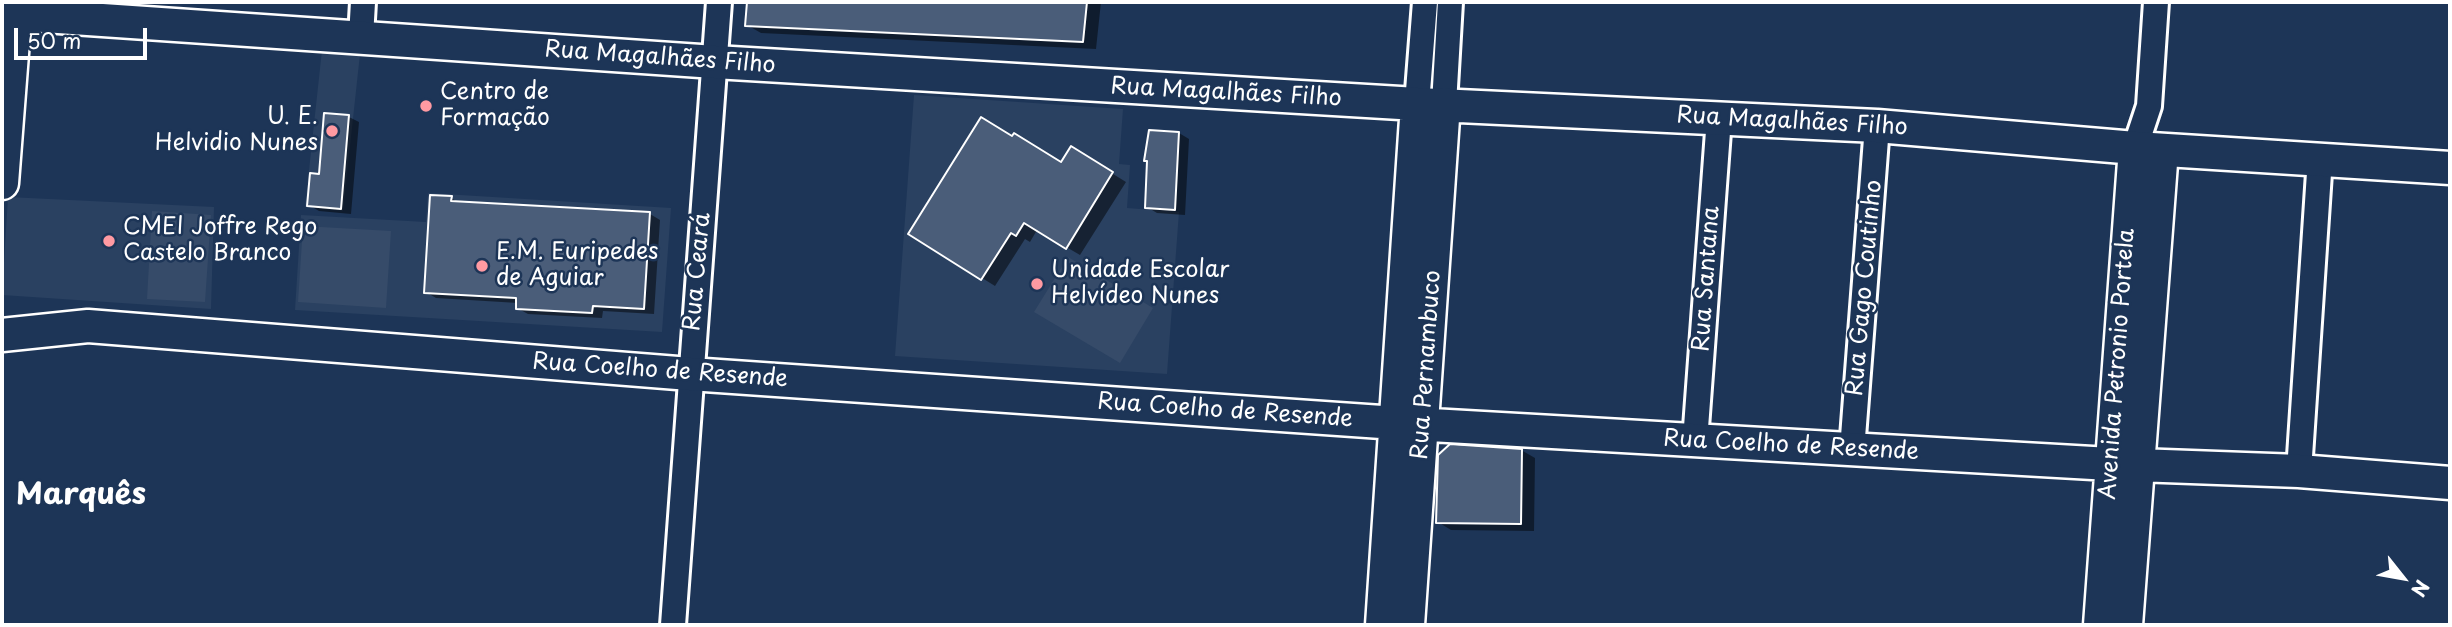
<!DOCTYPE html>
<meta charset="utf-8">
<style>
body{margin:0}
#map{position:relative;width:2452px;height:627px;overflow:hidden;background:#1d3557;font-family:"Playpen Sans",sans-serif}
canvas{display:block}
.frame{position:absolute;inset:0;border:4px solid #fff;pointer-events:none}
.north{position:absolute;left:2368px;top:543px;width:70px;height:70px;-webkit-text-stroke:5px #1d3557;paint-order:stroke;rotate:121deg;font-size:19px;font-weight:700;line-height:28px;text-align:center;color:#fff}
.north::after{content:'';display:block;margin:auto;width:24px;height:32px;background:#fff;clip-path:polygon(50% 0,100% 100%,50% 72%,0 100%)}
.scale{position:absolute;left:14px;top:28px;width:133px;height:32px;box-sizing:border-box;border:4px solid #fff;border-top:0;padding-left:9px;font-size:21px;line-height:24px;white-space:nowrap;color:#fff;-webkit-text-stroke:5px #1d3557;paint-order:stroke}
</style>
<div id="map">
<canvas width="2452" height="627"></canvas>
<div class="frame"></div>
<div class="north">N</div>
<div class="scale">50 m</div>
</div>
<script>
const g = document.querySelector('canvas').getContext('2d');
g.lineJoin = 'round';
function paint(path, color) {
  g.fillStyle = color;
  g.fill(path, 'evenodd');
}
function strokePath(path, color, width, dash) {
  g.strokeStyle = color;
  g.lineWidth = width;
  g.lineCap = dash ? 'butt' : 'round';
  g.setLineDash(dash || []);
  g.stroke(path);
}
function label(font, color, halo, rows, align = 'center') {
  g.font = font + ' "Playpen Sans",sans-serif';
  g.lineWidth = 5;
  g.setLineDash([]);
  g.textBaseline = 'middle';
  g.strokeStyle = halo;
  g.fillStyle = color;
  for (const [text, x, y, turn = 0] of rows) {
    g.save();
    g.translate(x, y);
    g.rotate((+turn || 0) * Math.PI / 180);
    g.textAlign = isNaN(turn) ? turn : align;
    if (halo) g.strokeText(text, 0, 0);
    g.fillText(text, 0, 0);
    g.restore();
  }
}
paint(new Path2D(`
 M 322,50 L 360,54 L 343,211 L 305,207 Z
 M 914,95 L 1123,109 L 1119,164 L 1130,165 L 1127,208 L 1179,212 L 1167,374 L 895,356 Z
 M 428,193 L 671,208 L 662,332 L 295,310 L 301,215 L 426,222 Z
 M 8,197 L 214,207 L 211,309 L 2,295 Z`), '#2a4161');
paint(new Path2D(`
 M 152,211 L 211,215 L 205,302 L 147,299 Z
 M 303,226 L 391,231 L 386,308 L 298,302 Z
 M 1068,257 L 1153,308 L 1120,363 L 1034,312 Z`), '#364b69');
paint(new Path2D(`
 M 748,2 L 1101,2 L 1096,49 L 761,33 L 747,25 Z
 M 349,117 L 359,122 L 351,214 L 319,211 L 309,205 Z
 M 1150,132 L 1179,133 L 1189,139 L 1185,215 L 1157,213 L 1147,207 Z
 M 1013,138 L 1062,164 L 1084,156 L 1126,182 L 1080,255 L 1037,230 L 1030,242 L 1025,239 L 995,286 L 911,234 Z
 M 451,198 L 461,204 L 650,214 L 660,220 L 654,314 L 603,311 L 602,318 L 528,314 L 517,308 L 518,303 L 436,298 L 426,292 Z
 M 1521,450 L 1535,458 L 1534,531 L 1451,530 L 1438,522 Z`), '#0007');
const building = new Path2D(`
 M 747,2 L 1087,2 L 1083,42 L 745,26 Z
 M 324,113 L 349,115 L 341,209 L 307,206 L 310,173 L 319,174 Z
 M 981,117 L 1012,136 L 1014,133 L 1061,162 L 1071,146 L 1113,172 L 1066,249 L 1024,223 L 1016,236 L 1011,233 L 981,280 L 908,234 Z
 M 1149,130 L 1179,132 L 1175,210 L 1145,208 L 1147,161 L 1144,161 Z
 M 430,195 L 452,196 L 451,201 L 650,212 L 644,309 L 593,306 L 592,313 L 516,309 L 516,298 L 424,293 Z
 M 1450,444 L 1522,449 L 1521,524 L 1436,523 L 1438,455 Z`);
paint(building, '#4a5d79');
strokePath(building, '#fff', 2);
const minor = new Path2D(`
 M 361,37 L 363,2
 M 1417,104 L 1425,2
 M 1444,104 L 1450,2
 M 2135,148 L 2149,106 L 2156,2
 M 1695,441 L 1719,118
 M 1852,450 L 1877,126
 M 2299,471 L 2320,158
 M 673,625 L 719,2`);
const major = new Path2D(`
 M 2,10 L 15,14 L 715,62 L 1417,104 L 1877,126 L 2135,148 L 2450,168
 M 2,183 L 16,2
 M 2,335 L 88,326 L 690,374 L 1396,423 L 2110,464 L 2299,471 L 2450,483
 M 1382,625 L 1417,104
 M 1408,625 L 1444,104
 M 2100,625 L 2135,148
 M 2126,625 L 2162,150`);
strokePath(minor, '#fff', 30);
strokePath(major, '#fff', 37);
strokePath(minor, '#1d3557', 24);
strokePath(major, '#1d3557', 32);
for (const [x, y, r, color] of [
 [426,106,7,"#ff9aa2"],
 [332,131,7,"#ff9aa2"],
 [109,241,7,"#ff9aa2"],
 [482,266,7,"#ff9aa2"],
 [1037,284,7,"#ff9aa2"]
]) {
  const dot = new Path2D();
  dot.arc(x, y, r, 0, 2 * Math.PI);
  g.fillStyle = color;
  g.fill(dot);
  strokePath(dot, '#1d3557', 2.5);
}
label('23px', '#fff', '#1d3557', [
 ["Rua Magalhães Filho",660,58,4],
 ["Rua Magalhães Filho",1226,93,3],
 ["Rua Magalhães Filho",1792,122,3],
 ["Rua Ceará",698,272,-85],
 ["Rua Santana",1707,279,-86],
 ["Rua Gago Coutinho",1865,288,-85],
 ["Avenida Petronio Portela",2118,364,-86],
 ["Rua Pernambuco",1427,365,-86],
 ["Rua Coelho de Resende",660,371,4],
 ["Rua Coelho de Resende",1225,411,4],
 ["Rua Coelho de Resende",1791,446,3]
]);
label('23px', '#fff', '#1d3557', [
 ["Centro de",440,93],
 ["Formação",440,119],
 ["U. E.",318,118,"right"],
 ["Helvidio Nunes",318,144,"right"],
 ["CMEI Joffre Rego",123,228],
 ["Castelo Branco",123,254],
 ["E.M. Euripedes",496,253],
 ["de Aguiar",496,279],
 ["Unidade Escolar",1051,271],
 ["Helvídeo Nunes",1051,297]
], 'left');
label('bold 30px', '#fff', '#1d3557', [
 ["Marquês",81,496]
]);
</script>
